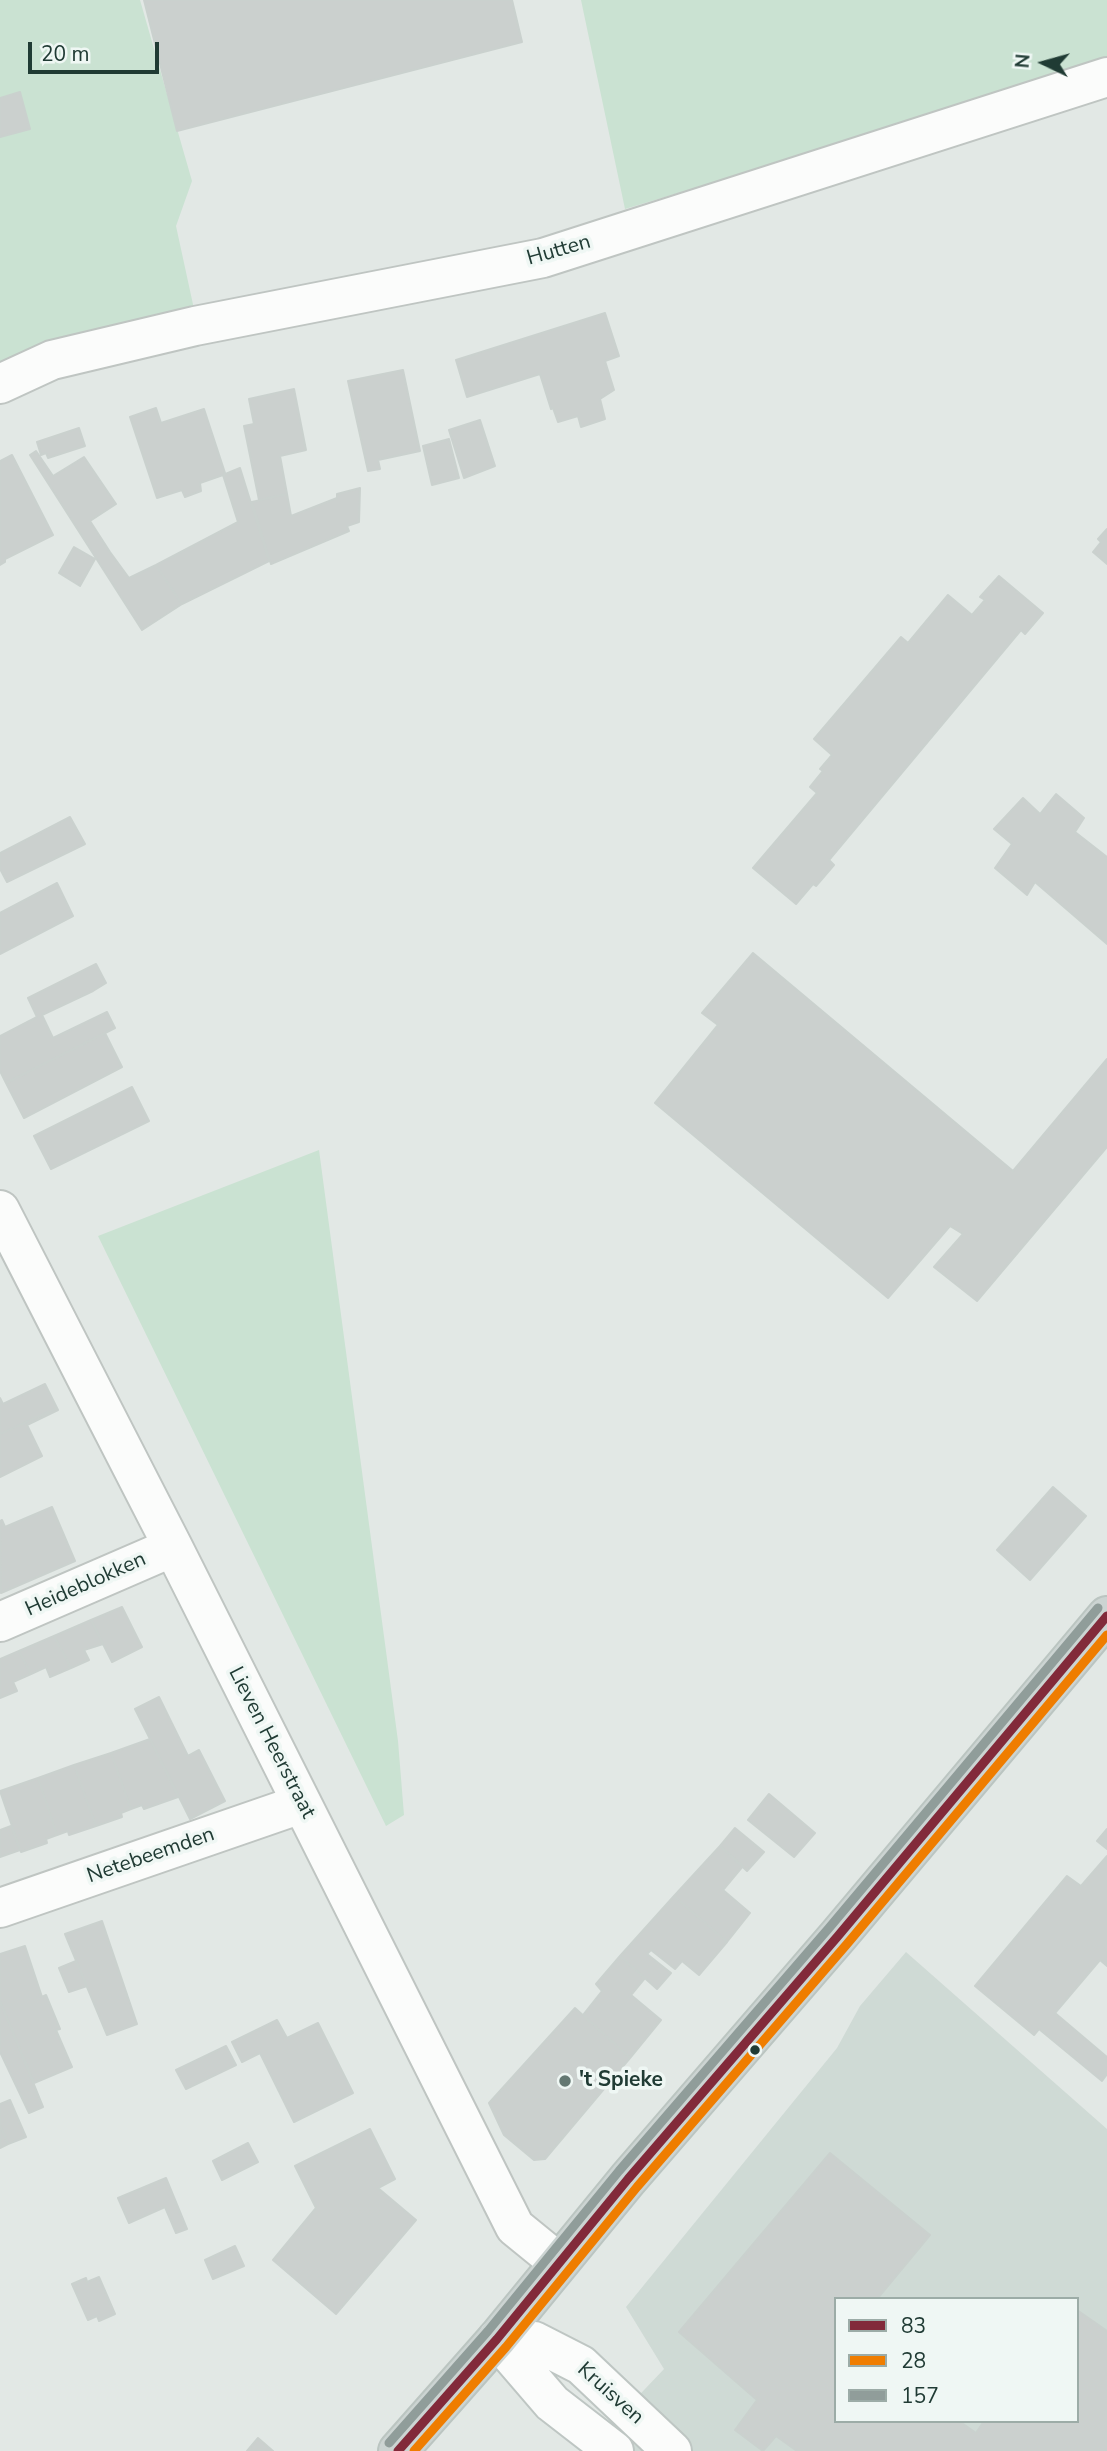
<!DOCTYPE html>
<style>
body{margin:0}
#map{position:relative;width:1107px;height:2451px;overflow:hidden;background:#e2e8e5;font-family:"Nunito Sans",sans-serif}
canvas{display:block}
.legend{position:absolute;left:834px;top:2297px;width:245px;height:126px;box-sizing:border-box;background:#eff7f4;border:2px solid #9caca7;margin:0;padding:9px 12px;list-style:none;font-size:21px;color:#203b34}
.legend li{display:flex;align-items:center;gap:14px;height:35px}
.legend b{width:35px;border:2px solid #9caca7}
.north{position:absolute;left:1009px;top:28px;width:70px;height:70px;-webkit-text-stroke:5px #eff7f4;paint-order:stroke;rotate:275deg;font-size:19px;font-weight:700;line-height:28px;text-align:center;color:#203b34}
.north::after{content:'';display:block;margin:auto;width:24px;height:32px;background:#203b34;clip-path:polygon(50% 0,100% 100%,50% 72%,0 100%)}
.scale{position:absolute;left:28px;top:42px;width:131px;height:32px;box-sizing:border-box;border:4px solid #203b34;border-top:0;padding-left:9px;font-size:21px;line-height:24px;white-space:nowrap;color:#203b34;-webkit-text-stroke:5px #eff7f4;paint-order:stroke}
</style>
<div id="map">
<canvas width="1107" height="2451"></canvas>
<ul class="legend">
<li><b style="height:9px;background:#822a3a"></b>83</li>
<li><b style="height:9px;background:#ef7d00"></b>28</li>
<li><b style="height:9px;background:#909d9a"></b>157</li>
</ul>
<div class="north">N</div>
<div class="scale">20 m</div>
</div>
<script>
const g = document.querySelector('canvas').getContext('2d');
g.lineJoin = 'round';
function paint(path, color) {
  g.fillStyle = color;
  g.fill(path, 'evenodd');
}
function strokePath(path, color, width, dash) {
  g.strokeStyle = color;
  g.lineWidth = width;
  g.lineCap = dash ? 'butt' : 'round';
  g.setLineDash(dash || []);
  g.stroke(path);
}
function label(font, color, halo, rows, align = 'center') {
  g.font = font + ' "Nunito Sans",sans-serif';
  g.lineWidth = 7;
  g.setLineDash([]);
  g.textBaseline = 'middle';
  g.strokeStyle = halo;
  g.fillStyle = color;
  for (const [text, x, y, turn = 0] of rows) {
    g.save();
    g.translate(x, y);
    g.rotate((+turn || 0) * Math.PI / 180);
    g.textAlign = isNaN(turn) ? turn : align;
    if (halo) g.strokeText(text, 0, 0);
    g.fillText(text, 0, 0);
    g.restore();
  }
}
paint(new Path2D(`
 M 906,1952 L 1107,2129 L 1107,2451 L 586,2451 L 664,2369 L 626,2307 L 837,2048 L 860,2006 ZM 836,2299 L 1077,2299 L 1077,2421 L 836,2421 Z`), '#cfdad5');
paint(new Path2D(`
 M 0,0 L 140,0 L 192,181 L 176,226 L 194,309 L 0,367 Z
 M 581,0 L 1107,0 L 1107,64 L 625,209 Z
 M 319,1150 L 398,1741 L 404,1815 L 386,1826 L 98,1236 Z`), '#cae2d2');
const building = new Path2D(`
 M 144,0 L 512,0 L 522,42 L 177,131 Z
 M 20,92 L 30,129 L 0,137 L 0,98 Z
 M 605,313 L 619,356 L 605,361 L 614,390 L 600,399 L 605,419 L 581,427 L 578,416 L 558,422 L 553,408 L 551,409 L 540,374 L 467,397 L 456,360 Z
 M 403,370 L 420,451 L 378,460 L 380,469 L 368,471 L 348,381 Z
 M 294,389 L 306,450 L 280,456 L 287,494 L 259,500 L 244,426 L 254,424 L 249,399 Z
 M 156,408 L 161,423 L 204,409 L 225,473 L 223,475 L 200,483 L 201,491 L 185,497 L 182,490 L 157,498 L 130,417 Z
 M 480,420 L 495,466 L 464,478 L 449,430 Z
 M 79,428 L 85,446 L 48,458 L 46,453 L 41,455 L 37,442 Z
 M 449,439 L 459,478 L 432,485 L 423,446 Z
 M 36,451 L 53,476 L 84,457 L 116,504 L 90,521 L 110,552 L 129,578 L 156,565 L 182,604 L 142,630 L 30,455 Z
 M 12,455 L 53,535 L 5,559 L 5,562 L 0,565 L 0,461 Z
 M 240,468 L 269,561 L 182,604 L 156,565 L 238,522 L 223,475 Z
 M 360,488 L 359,522 L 347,526 L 349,531 L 271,564 L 252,502 L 287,494 L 291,516 L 337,498 L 337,494 Z
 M 1107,529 L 1107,564 L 1093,552 L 1101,542 L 1098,539 Z
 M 74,547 L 95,559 L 80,586 L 59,573 Z
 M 999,576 L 1043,613 L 1025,634 L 1021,630 L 829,860 L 834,865 L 816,886 L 813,884 L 796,904 L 753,868 L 817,793 L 810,787 L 823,771 L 820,769 L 832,755 L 814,739 L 901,637 L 908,643 L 948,595 L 972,615 L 985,600 L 980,597 Z
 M 1056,794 L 1084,818 L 1075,832 L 1107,857 L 1107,944 L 1035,882 L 1027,895 L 995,868 L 1012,844 L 994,829 L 1023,798 L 1040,814 Z
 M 70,817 L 85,844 L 7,882 L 0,869 L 0,853 Z
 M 57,883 L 73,916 L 0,954 L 0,913 Z
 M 753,953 L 1013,1171 L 1107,1059 L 1107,1147 L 977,1301 L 934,1267 L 963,1234 L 950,1226 L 888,1298 L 655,1103 L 718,1025 L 702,1013 Z
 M 96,964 L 106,983 L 93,991 L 42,1015 L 53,1038 L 107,1012 L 115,1028 L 6,1083 L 0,1071 L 0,1036 L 37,1017 L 28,998 Z
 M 105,1033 L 122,1067 L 24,1118 L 6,1083 Z
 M 132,1087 L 149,1121 L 51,1169 L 34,1136 Z
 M 45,1384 L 57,1408 L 0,1434 L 0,1398 L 3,1404 Z
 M 57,1408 L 58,1410 L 27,1425 L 42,1456 L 0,1477 L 0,1434 Z
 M 1053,1487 L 1086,1516 L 1030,1580 L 997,1550 Z
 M 52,1507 L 75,1561 L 1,1593 L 0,1521 L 2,1520 L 5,1527 Z
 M 122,1607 L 142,1647 L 112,1662 L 91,1620 Z
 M 91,1620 L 103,1644 L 84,1650 L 89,1660 L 71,1668 L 54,1636 Z
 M 54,1636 L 71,1668 L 50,1677 L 46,1667 L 31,1674 L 19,1651 Z
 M 19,1651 L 31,1674 L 13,1682 L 17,1691 L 0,1698 L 0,1659 Z
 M 159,1697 L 188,1756 L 199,1750 L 225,1801 L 190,1819 L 135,1709 Z
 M 150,1739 L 178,1797 L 144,1809 L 142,1805 L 131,1809 L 111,1753 Z
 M 111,1753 L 131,1809 L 121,1813 L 122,1817 L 96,1826 L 74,1765 Z
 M 74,1765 L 96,1826 L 69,1835 L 68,1831 L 57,1835 L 38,1778 Z
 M 38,1778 L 57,1835 L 46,1839 L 47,1843 L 21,1852 L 0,1791 Z
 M 769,1794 L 815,1833 L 794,1857 L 748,1820 Z
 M 11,1826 L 20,1850 L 0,1857 L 0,1830 Z
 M 735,1828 L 764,1852 L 747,1871 L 720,1846 Z
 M 1107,1829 L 1107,1849 L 1097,1841 Z
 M 720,1846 L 743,1866 L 723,1890 L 750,1913 L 727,1942 L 674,1896 Z
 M 1107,1856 L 1107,1966 L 1100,1960 L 1055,2013 L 1107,2057 L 1107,2074 L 1102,2081 L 1039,2029 L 1034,2035 L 975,1986 L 1067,1876 L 1081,1886 Z
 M 674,1896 L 727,1942 L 699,1975 L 682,1961 L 675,1969 L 651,1950 L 647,1954 L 671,1973 L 657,1989 L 620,1956 Z
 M 102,1921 L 137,2024 L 107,2035 L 65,1934 Z
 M 25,1946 L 42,1997 L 46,1995 L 60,2029 L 56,2030 L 72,2067 L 34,2083 L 0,2001 L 0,1954 Z
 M 620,1956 L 645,1978 L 631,1995 L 661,2020 L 630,2058 L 583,2015 L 602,1991 L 596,1984 Z
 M 76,1961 L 87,1986 L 69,1992 L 59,1968 Z
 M 0,2001 L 43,2107 L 29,2113 L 0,2052 Z
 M 575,2008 L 630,2058 L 545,2159 L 534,2160 L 504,2135 L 489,2103 Z
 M 277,2020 L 287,2038 L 318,2023 L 353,2093 L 294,2122 L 260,2053 L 242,2062 L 232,2042 Z
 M 226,2046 L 236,2065 L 186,2089 L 176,2070 Z
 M 10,2100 L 26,2137 L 8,2144 L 0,2125 L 0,2104 Z
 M 0,2125 L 8,2144 L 0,2148 Z
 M 370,2129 L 395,2179 L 378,2188 L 416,2220 L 336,2314 L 273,2260 L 316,2208 L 295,2166 Z
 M 248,2143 L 258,2162 L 222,2180 L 213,2161 Z
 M 830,2153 L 930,2235 L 877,2299 L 836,2299 L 836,2421 L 959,2421 L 976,2433 L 984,2421 L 1077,2421 L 1077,2310 L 1107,2331 L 1107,2451 L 797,2451 L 776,2436 L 763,2451 L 735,2430 L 757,2400 L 679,2332 Z
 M 166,2178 L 187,2229 L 176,2233 L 165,2207 L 129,2223 L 118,2198 Z
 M 235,2246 L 244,2266 L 213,2279 L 205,2260 Z
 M 99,2277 L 115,2314 L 99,2321 L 97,2316 L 88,2320 L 72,2284 L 86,2278 L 87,2282 Z
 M 258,2438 L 273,2451 L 247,2451 Z`);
paint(building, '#cbd0ce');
strokePath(building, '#cad1ce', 2);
const street = new Path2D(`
 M 0,384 L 52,360 L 195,326 L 543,258 L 1107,77
 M 0,1210 L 173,1547 L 515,2227 L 558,2262
 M 0,1622 L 173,1547
 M 0,1908 L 301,1804`);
const secondary = new Path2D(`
 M 497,2339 L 534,2341 L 581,2365 L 672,2451
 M 497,2339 L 552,2403 L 614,2451`);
const primary = new Path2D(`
 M 398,2451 L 497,2339 L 628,2179 L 838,1936 L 1107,1616`);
strokePath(street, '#bfc5c2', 42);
strokePath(secondary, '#bec6c3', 42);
strokePath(primary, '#bbc5c1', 42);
strokePath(street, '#fbfcfb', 38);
strokePath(secondary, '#fbfcfb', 38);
strokePath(primary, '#ccd4d2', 38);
strokePath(new Path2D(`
 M 398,2451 L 497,2339 L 628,2179 L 838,1936 L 1107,1616`), '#822a3a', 9);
strokePath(new Path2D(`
 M 414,2451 L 506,2347 L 637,2187 L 847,1944 L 1107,1635`), '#ef7d00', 9);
strokePath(new Path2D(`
 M 389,2443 L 488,2331 L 619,2171 L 829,1928 L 1098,1608`), '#909d9a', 9);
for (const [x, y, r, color] of [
 [755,2050,6,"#203b34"],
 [565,2081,7,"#647872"]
]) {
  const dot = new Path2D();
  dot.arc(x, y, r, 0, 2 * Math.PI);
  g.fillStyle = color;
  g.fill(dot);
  strokePath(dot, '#eff7f4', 2.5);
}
label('21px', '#203b34', '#eff7f4', [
 ["Hutten",559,251,-16],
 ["Heideblokken",86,1585,-24],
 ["Lieven Heerstraat",271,1743,63],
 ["Netebeemden",151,1856,-19],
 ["Kruisven",610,2394,42]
]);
label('bold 21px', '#203b34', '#eff7f4', [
 ["'t Spieke",579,2081]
], 'left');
</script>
